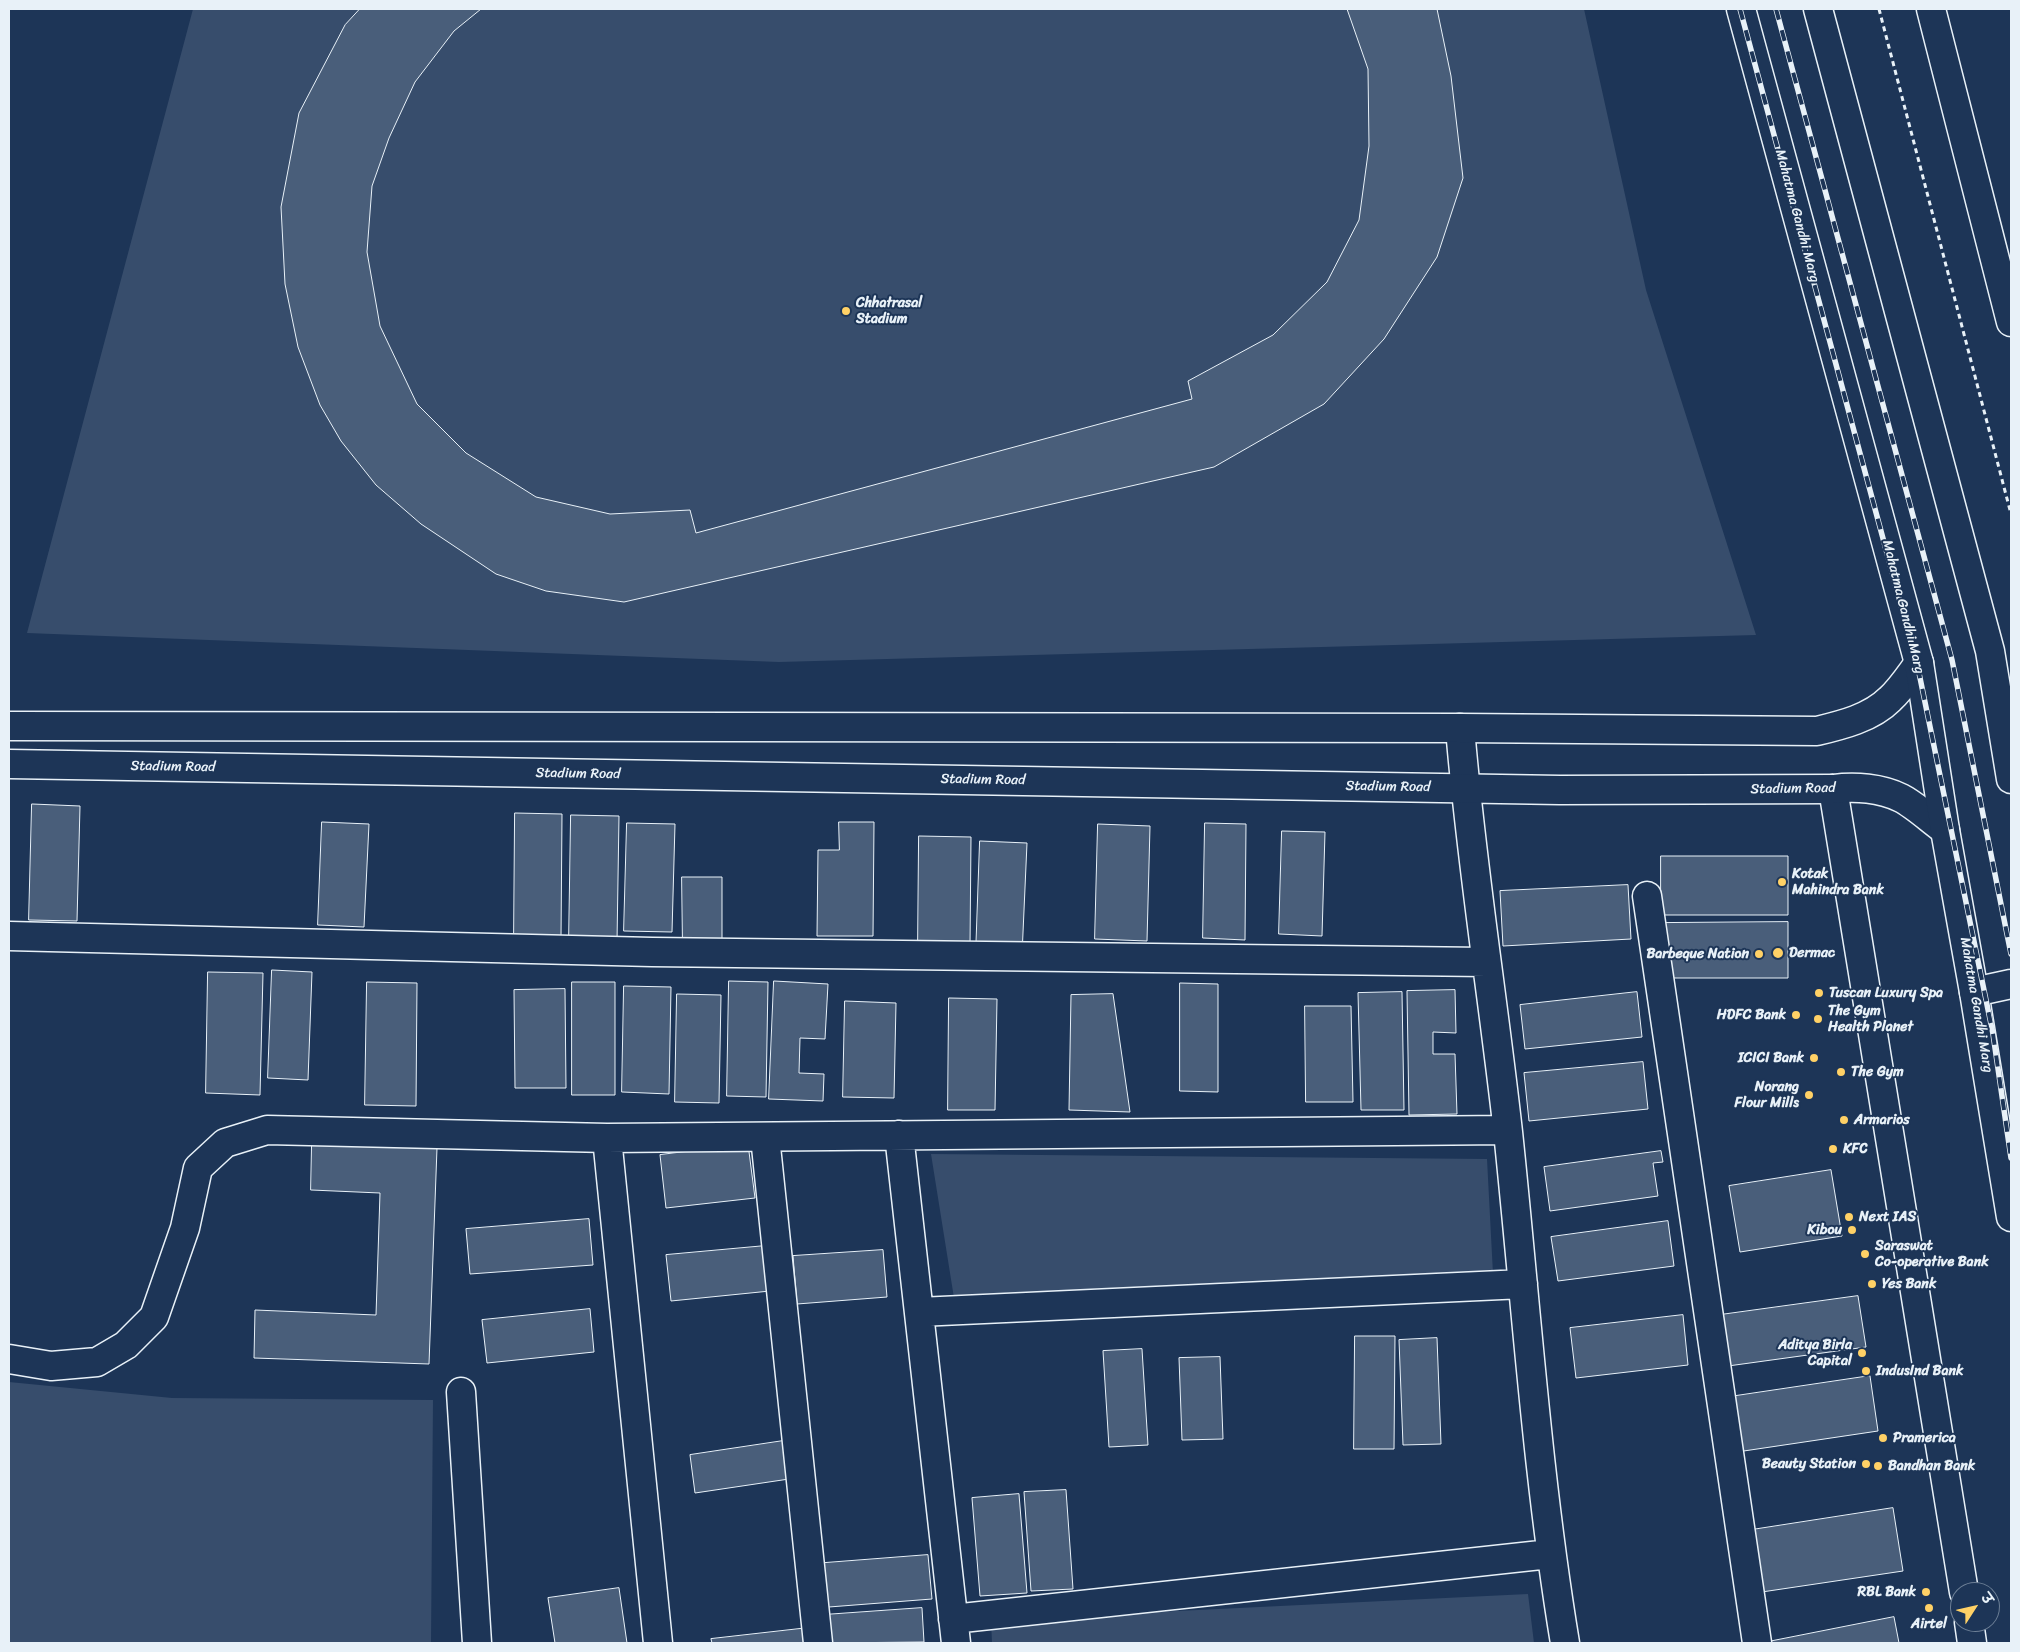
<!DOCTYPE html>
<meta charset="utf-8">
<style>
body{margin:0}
#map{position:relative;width:2020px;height:1652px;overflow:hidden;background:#1d3557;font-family:Sriracha,"Playpen Sans Deva",sans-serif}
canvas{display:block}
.frame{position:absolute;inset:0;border:10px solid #e8f1f8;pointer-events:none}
.north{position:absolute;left:1950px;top:1582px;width:50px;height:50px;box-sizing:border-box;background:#1d3557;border:1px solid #6e8097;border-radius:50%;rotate:55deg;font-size:14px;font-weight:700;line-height:20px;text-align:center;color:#e8f1f8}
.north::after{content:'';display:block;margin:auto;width:18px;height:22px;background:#ffd166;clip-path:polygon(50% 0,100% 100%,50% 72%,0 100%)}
</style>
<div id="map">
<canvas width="2020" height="1652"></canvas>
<div class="frame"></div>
<div class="north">उ</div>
</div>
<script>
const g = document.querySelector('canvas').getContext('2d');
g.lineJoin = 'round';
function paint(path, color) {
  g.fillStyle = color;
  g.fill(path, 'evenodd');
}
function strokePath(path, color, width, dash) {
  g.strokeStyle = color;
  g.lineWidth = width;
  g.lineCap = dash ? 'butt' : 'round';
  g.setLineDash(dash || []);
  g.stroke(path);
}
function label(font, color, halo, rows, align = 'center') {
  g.font = font + ' Sriracha,sans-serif';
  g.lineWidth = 4;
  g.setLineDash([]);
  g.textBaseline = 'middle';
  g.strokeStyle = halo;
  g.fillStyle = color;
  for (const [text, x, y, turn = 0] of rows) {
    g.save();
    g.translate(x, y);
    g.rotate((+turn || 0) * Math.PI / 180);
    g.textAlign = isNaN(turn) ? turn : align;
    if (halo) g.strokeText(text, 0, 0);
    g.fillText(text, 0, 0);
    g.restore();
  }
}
paint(new Path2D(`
 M 193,9 L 1584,9 L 1646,290 L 1756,635 L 779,662 L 27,633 Z
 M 931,1154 L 1487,1159 L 1494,1293 L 958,1323 Z
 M 9,1382 L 172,1398 L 433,1400 L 431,1643 L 9,1643 Z
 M 1528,1594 L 1534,1643 L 992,1643 L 991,1620 Z`), '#374d6c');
const building = new Path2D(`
 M 360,9 L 481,9 L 454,31 L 415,82 L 389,138 L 372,186 L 367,252 L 380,326 L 417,404 L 466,453 L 536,497 L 610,514 L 690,510 L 696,533 L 1192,399 L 1188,381 L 1273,335 L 1327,282 L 1359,220 L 1369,146 L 1368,69 L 1347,9 L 1437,9 L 1451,76 L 1463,178 L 1437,257 L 1384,339 L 1324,404 L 1214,467 L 624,602 L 546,591 L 496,574 L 421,524 L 376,485 L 341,441 L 320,405 L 298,347 L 285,284 L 281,207 L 299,113 L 345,25 Z
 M 32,804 L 80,806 L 77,921 L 29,920 Z
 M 515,813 L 562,814 L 561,938 L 514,937 Z
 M 571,815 L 619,816 L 617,942 L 569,941 Z
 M 322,822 L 369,824 L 364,927 L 318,925 Z
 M 839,822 L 874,822 L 873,936 L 817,936 L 818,850 L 839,850 Z
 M 627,823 L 675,824 L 672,932 L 624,931 Z
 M 1205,823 L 1246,824 L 1245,940 L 1203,938 Z
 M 1098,824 L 1150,826 L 1147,941 L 1095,939 Z
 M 1282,831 L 1325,832 L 1322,936 L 1279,934 Z
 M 919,836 L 971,837 L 970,946 L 918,945 Z
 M 980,841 L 1027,843 L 1022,955 L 976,954 Z
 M 1661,856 L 1788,856 L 1788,915 L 1661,915 Z
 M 682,877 L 722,877 L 722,951 L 683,952 Z
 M 1628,885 L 1631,939 L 1503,946 L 1500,891 Z
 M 1788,922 L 1788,978 L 1663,978 L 1662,923 Z
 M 272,970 L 312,972 L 308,1080 L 268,1078 Z
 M 208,972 L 263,973 L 260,1095 L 206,1093 Z
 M 729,981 L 768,982 L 766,1097 L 727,1096 Z
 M 774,981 L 828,984 L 825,1039 L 800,1038 L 799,1073 L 824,1074 L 823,1101 L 769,1099 Z
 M 367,982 L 417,983 L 416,1106 L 365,1105 Z
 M 572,982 L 615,982 L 615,1095 L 572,1095 Z
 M 1180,983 L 1218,984 L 1218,1092 L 1180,1091 Z
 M 624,986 L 671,987 L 669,1094 L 622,1092 Z
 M 565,989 L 566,1088 L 515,1088 L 514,990 Z
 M 1455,990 L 1456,1033 L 1433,1032 L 1433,1054 L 1455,1054 L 1457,1114 L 1409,1115 L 1407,991 Z
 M 1402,992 L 1404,1110 L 1361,1110 L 1358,993 Z
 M 1637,992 L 1642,1037 L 1525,1049 L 1520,1005 Z
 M 677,994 L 721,995 L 719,1103 L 675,1102 Z
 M 1113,994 L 1130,1112 L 1069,1110 L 1071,995 Z
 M 949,998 L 997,999 L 995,1110 L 948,1110 Z
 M 845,1001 L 896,1003 L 894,1098 L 843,1097 Z
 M 1305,1006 L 1351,1006 L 1353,1102 L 1306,1102 Z
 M 1643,1062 L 1648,1109 L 1529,1121 L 1524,1073 Z
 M 312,1143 L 437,1148 L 429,1364 L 254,1358 L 255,1310 L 376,1315 L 380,1193 L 311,1190 Z
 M 748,1144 L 755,1198 L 666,1208 L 660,1155 Z
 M 1661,1151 L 1663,1162 L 1653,1163 L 1658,1196 L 1550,1211 L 1544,1167 Z
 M 1831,1170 L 1842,1236 L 1740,1252 L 1729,1186 Z
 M 589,1219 L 593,1265 L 470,1274 L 466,1229 Z
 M 1668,1221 L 1674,1266 L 1558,1281 L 1551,1237 Z
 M 765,1246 L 770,1291 L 671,1301 L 666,1255 Z
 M 883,1250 L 887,1297 L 797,1304 L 793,1256 Z
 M 1858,1296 L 1866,1347 L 1728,1366 L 1720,1315 Z
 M 590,1309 L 594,1352 L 487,1363 L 482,1320 Z
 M 1683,1315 L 1688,1365 L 1576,1378 L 1570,1328 Z
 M 1355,1336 L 1395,1336 L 1394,1449 L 1354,1449 Z
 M 1437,1338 L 1441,1444 L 1403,1445 L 1399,1340 Z
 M 1142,1349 L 1148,1445 L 1109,1447 L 1103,1351 Z
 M 1220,1357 L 1223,1439 L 1182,1440 L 1179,1358 Z
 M 1870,1376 L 1878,1431 L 1737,1452 L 1729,1397 Z
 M 783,1441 L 789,1479 L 695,1493 L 690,1455 Z
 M 1066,1490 L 1073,1589 L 1031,1591 L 1024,1492 Z
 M 1019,1494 L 1027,1593 L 980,1596 L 972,1498 Z
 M 1893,1508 L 1903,1571 L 1755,1593 L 1745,1531 Z
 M 928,1555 L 932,1599 L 816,1608 L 812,1564 Z
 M 619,1588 L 627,1643 L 555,1643 L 548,1598 Z
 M 922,1608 L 924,1642 L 826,1643 L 823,1615 Z
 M 1894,1617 L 1899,1643 L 1761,1643 Z
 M 808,1628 L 810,1643 L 712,1643 L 711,1639 Z`);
paint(building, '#495e7a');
strokePath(building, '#e8f1f8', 1);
const street = new Path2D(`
 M 1931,9 L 2011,322
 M 1460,728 C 1471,863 1493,997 1508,1132 C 1526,1303 1537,1474 1565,1643
 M 1833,789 L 1964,1592
 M 1647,896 L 1757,1643
 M 9,936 L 652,952 L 1486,962
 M 899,1135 L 956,1643
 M 765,1137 L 818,1643
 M 607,1138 L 658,1643
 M 919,1312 L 1523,1284
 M 9,1359 L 51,1366 L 97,1362 L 126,1345 L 154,1317 L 185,1228 L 198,1168 L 225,1143 L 267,1130 L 607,1138 L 1507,1130
 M 461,1392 L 477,1643
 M 953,1619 L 1550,1554
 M 1969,1622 L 1972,1643`);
const secondary = new Path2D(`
 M 9,726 L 1460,728 L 1817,731 C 1842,725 1871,718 1890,699 C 1901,689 1910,675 1919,663
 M 9,764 L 1560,790 L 1833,789 C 1855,786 1881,788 1901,798 C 1915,805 1932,821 1945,830
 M 1974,992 L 2011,984`);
const primary = new Path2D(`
 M 1741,9 L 1919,663 L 1945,830 L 1974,992 L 2011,1217
 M 1818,9 L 1990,651 L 2011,779`);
strokePath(street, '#e8f1f8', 31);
strokePath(secondary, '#e8f1f8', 31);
strokePath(primary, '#e8f1f8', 31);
strokePath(new Path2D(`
 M 1879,9 L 2011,514`), '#e8f1f8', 3, [5, 4]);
strokePath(street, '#1d3557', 28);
strokePath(secondary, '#1d3557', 28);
strokePath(primary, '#1d3557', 28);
const rail = new Path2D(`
 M 1740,9 L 1918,668 L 1993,1034 L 2011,1158
 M 1776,9 L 1952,660 L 2011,954`);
strokePath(rail, '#e8f1f8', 5.5);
strokePath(rail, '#1d3557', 4, [11]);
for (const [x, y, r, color] of [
 [846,311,5,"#ffd166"],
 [1782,882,5,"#ffd166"],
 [1778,953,6,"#ffd166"],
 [1759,954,5,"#ffd166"],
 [1819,993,5,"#ffd166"],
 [1796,1015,5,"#ffd166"],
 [1818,1019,5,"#ffd166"],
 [1814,1058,5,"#ffd166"],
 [1841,1072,5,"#ffd166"],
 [1809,1095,5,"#ffd166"],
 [1844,1120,5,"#ffd166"],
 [1833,1149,5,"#ffd166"],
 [1849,1217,5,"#ffd166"],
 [1852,1230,5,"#ffd166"],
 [1865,1254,5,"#ffd166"],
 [1872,1284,5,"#ffd166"],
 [1862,1353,5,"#ffd166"],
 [1866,1371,5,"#ffd166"],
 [1883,1438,5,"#ffd166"],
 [1866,1464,5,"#ffd166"],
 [1878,1466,5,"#ffd166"],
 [1926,1592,5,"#ffd166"],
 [1929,1608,5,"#ffd166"]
]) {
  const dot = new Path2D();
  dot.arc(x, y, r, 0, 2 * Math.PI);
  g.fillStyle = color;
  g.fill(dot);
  strokePath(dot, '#1d3557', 2);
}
label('14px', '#e8f1f8', '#1d3557', [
 ["Mahatma Gandhi Marg",1797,216,75],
 ["Mahatma Gandhi Marg",1903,607,76],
 ["Stadium Road",173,767,1],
 ["Stadium Road",578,774,1],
 ["Stadium Road",983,780,1],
 ["Stadium Road",1388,787,1],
 ["Stadium Road",1793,789,-1],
 ["Mahatma Gandhi Marg",1976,1005,80]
]);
label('bold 14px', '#e8f1f8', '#1d3557', [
 ["Chhatrasal",856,303],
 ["Stadium",856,319],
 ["Kotak",1792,874],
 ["Mahindra Bank",1792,890],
 ["Dermac",1789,953],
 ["Barbeque Nation",1749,954,"right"],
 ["Tuscan Luxury Spa",1829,993],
 ["The Gym",1828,1011],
 ["Health Planet",1828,1027],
 ["HDFC Bank",1786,1015,"right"],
 ["ICICI Bank",1804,1058,"right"],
 ["The Gym",1851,1072],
 ["Norang",1799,1087,"right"],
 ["Flour Mills",1799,1103,"right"],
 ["Armarios",1854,1120],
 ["KFC",1843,1149],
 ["Next IAS",1859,1217],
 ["Kibou",1842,1230,"right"],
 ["Saraswat",1875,1246],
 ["Co-operative Bank",1875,1262],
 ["Yes Bank",1882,1284],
 ["Aditya Birla",1852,1345,"right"],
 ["Capital",1852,1361,"right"],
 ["IndusInd Bank",1876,1371],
 ["Pramerica",1893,1438],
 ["Beauty Station",1856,1464,"right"],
 ["Bandhan Bank",1888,1466],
 ["RBL Bank",1916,1592,"right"],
 ["Airtel",1929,1624,"center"]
], 'left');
</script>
